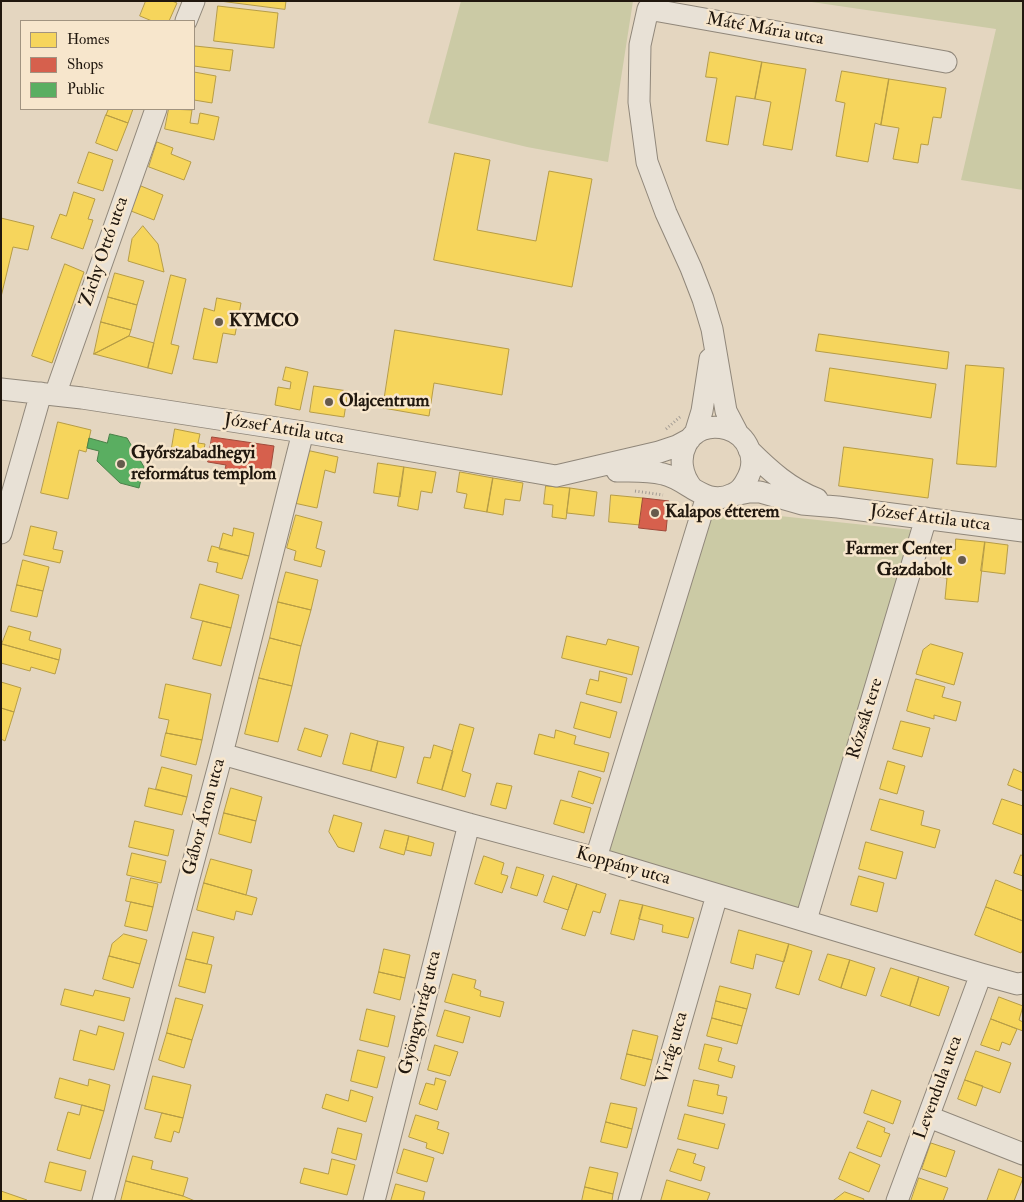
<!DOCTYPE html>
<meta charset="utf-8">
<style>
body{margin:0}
#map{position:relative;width:1024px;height:1202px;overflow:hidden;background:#e4d6c0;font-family:"IM FELL Double Pica",serif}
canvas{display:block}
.frame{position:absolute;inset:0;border:2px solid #20170e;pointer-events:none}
.legend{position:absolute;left:20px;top:20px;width:175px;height:90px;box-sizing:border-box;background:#f7e6cc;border:1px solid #a19380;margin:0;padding:6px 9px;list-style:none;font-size:15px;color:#20170e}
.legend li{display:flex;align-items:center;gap:10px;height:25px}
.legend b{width:25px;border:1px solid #a19380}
</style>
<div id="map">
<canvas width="1024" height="1202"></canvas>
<div class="frame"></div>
<ul class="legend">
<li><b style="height:14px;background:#f6d55c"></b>Homes</li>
<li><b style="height:14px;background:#d6604d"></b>Shops</li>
<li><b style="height:14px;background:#5aae61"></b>Public</li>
</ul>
</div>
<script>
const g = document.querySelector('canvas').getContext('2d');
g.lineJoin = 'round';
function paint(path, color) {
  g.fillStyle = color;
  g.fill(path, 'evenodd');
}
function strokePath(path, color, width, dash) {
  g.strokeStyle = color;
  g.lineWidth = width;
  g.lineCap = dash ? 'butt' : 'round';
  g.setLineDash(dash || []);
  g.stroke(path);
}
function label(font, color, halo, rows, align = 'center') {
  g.font = font + ' "IM FELL Double Pica",serif';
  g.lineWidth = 5;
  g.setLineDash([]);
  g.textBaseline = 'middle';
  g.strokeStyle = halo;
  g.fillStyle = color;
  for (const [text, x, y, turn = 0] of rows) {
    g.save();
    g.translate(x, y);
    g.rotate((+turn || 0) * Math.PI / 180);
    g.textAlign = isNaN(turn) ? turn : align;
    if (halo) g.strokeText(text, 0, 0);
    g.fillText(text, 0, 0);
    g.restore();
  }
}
paint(new Path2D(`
 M 461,1 L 633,1 L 608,162 L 527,147 L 428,123 Z
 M 805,1 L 1023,1 L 1023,190 L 961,180 L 996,29 Z
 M 751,513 L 913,530 L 801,912 L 604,853 L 708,516 Z`), '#cbcaa5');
const homes = new Path2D(`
 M 146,1 L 172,1 L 177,3 L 169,21 L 152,21 L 140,16 Z
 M 220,1 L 286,1 L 285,9 Z
 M 218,6 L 278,13 L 274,48 L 214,41 Z
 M 195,46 L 233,50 L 230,71 L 194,66 Z
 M 710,52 L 762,62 L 755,99 L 736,96 L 728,145 L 706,141 L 717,78 L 706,77 Z
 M 762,62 L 806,69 L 792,150 L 763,145 L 771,102 L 755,99 Z
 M 842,71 L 889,79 L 881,125 L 875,123 L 868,162 L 836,156 L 845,103 L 836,101 Z
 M 194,72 L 216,76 L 212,103 L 194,100 Z
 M 889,79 L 946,88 L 941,118 L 933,117 L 928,145 L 921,144 L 918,163 L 893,159 L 899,128 L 881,125 Z
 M 105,109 L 133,109 L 128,123 L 106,115 L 108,110 Z
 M 169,109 L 192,110 L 190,123 L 198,124 L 200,113 L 219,117 L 214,140 L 165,129 Z
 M 106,115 L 128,123 L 117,151 L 96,143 Z
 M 157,142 L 173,148 L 171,154 L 191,162 L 184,180 L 149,167 Z
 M 89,152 L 113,160 L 103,191 L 78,183 Z
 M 455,153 L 490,160 L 477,230 L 536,241 L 549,171 L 592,179 L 572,287 L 434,260 Z
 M 141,186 L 163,195 L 154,220 L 131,211 Z
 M 74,192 L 95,199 L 88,219 L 93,220 L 83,249 L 51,238 L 60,214 L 66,216 Z
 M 1,218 L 34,226 L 28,250 L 13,247 L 1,297 Z
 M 143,226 L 158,244 L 164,272 L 128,261 L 132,239 Z
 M 65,264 L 84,272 L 52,363 L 32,356 Z
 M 115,273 L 144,281 L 137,305 L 108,297 Z
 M 171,275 L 186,279 L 171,344 L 179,346 L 172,374 L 148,368 Z
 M 108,297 L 137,305 L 131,330 L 101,322 Z
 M 217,298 L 241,303 L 235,335 L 223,333 L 217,363 L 193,359 L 204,308 L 214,311 Z
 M 101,322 L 131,330 L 129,336 L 94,354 Z
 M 395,330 L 509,349 L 502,395 L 434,383 L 429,416 L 383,408 Z
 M 819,334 L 949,352 L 947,369 L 816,351 Z
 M 129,336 L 154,343 L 148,368 L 94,354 Z
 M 966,365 L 1004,368 L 996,467 L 957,464 Z
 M 286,367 L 308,372 L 300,410 L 275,405 L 278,387 L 290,389 L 291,382 L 283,380 Z
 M 830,368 L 936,384 L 931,418 L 825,401 Z
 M 314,386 L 348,391 L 344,417 L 310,412 Z
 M 58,422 L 91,430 L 86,452 L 79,450 L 68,499 L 41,493 Z
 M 175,429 L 200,434 L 198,443 L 205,444 L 202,459 L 171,453 Z
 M 844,447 L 933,459 L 928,498 L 839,486 Z
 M 306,450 L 338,457 L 335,473 L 325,470 L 317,508 L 294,503 Z
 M 378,463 L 404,467 L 400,497 L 374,493 Z
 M 404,467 L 436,472 L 432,493 L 421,491 L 418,510 L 398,506 Z
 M 460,472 L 493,478 L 487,512 L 464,508 L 467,494 L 457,492 Z
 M 493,478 L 523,483 L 520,501 L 505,499 L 503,515 L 487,512 Z
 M 546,486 L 570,488 L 566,519 L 552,517 L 553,505 L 544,504 Z
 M 570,488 L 597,492 L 594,516 L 567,513 Z
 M 611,495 L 643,498 L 640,525 L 609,522 Z
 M 296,515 L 322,522 L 316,548 L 325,551 L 321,567 L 294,560 L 296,551 L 287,548 Z
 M 31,526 L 57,532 L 53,549 L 63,551 L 60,563 L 24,555 Z
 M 234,528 L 254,533 L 249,556 L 219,549 L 223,533 L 232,536 Z
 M 956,539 L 985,542 L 978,602 L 945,599 L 947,578 L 939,577 L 942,549 L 955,550 Z
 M 985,542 L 1008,545 L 1005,574 L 981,571 Z
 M 212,546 L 249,556 L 242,579 L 216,572 L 218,563 L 208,561 Z
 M 23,560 L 49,567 L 43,591 L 17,585 Z
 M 286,572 L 318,580 L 311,610 L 278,602 Z
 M 200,584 L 239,595 L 231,628 L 191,618 Z
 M 17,585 L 43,591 L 37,617 L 11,611 Z
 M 278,602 L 311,610 L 301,646 L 270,638 Z
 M 203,621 L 231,628 L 221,666 L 193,659 Z
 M 9,626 L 31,632 L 29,640 L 61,649 L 59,660 L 2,644 Z
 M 567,636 L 606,645 L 608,639 L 639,647 L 632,675 L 562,658 Z
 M 270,638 L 301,646 L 292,686 L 259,678 Z
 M 2,644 L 59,660 L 55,674 L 31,667 L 30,671 L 1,663 Z
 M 931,644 L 963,653 L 954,685 L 916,674 L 923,650 Z
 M 600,671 L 627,678 L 621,703 L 586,694 L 590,679 L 598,681 Z
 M 259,678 L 292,686 L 278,742 L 245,734 Z
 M 916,679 L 945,687 L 942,697 L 961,702 L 956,721 L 934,715 L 934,719 L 907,711 Z
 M 1,682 L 21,688 L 14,712 L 1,708 Z
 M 166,684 L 211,694 L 202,740 L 166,733 L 169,720 L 159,718 Z
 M 581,702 L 617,712 L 610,738 L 574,728 Z
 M 1,708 L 14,712 L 5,741 L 1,739 Z
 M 901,721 L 930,728 L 922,757 L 893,749 Z
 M 460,724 L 474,728 L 462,771 L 471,774 L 465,797 L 442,790 Z
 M 305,728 L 328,735 L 321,757 L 298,750 Z
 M 556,730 L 576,736 L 574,744 L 609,753 L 604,772 L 534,754 L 539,734 L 554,738 Z
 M 166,733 L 202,740 L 196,765 L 161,756 Z
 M 351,733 L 378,741 L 371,771 L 343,764 Z
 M 378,741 L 404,747 L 396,778 L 371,771 Z
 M 434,745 L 453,751 L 442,790 L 417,783 L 424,757 L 430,758 Z
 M 888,761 L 905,766 L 897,794 L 880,789 Z
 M 162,767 L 192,775 L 187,797 L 156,789 Z
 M 1014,769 L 1023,773 L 1023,791 L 1008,785 Z
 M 579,771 L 601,778 L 593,804 L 572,797 Z
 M 497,783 L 512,786 L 506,809 L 491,805 Z
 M 149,788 L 187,797 L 182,815 L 145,806 Z
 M 231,788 L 262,797 L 256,821 L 224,813 Z
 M 880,799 L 924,811 L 921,825 L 940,830 L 935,848 L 871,830 Z
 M 1002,799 L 1023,806 L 1023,835 L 993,824 Z
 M 561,800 L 591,808 L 584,833 L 554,824 Z
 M 224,813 L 256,821 L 251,843 L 219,834 Z
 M 334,815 L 362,823 L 354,852 L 338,847 L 329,832 Z
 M 135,821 L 174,830 L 168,856 L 129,847 Z
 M 385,830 L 409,836 L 404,855 L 380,848 Z
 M 409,836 L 434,843 L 431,856 L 406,850 Z
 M 866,842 L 903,852 L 896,879 L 859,869 Z
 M 132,853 L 166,861 L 161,883 L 127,875 Z
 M 1021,855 L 1023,856 L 1023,876 L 1014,873 Z
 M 484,856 L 504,863 L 501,874 L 508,876 L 502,893 L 475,884 Z
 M 211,859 L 252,870 L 246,895 L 204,883 Z
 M 517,867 L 544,875 L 537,896 L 511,888 Z
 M 553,876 L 577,884 L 568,910 L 544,902 Z
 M 859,876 L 884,883 L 877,912 L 851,905 Z
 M 131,878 L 158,884 L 153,907 L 126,901 Z
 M 996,880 L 1023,891 L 1023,921 L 986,907 Z
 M 204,883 L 257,898 L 252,915 L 236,911 L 234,920 L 197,910 Z
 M 577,884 L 606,894 L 600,913 L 593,911 L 585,936 L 562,929 Z
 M 620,900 L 643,905 L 634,940 L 611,934 Z
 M 131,902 L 153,907 L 147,931 L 125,926 Z
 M 643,905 L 694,918 L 688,938 L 662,932 L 663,925 L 639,919 Z
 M 986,907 L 1023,921 L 1023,949 L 1021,953 L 975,935 Z
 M 739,930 L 789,944 L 784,962 L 756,954 L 753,969 L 731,963 Z
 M 193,932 L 214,937 L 207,964 L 186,959 Z
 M 124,934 L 147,940 L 140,964 L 109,956 L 112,944 Z
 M 789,944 L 812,951 L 799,995 L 776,988 Z
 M 384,949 L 410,955 L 405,978 L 379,972 Z
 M 828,954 L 850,960 L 841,988 L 819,980 Z
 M 109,956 L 140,964 L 133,988 L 103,979 Z
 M 186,959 L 212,965 L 205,993 L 179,986 Z
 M 850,960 L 875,968 L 866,996 L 841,988 Z
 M 891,968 L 919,977 L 910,1006 L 881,996 Z
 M 379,972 L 405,978 L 400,1000 L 374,993 Z
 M 453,974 L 476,980 L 474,988 L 481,991 L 480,996 L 504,1002 L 500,1017 L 445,1002 Z
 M 919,977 L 949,987 L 939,1016 L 910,1006 Z
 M 720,986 L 751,994 L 747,1009 L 716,1001 Z
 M 65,989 L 93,996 L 95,990 L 130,998 L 124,1021 L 61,1005 Z
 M 999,997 L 1023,1006 L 1019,1020 L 1023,1022 L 1023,1031 L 991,1019 Z
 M 176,998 L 203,1005 L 192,1040 L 167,1033 Z
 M 716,1001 L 747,1009 L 742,1026 L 712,1018 Z
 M 367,1009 L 395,1016 L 388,1047 L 360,1040 Z
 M 445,1010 L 470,1017 L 463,1043 L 437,1036 Z
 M 712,1018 L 742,1026 L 737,1044 L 707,1036 Z
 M 991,1019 L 1017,1029 L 1010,1045 L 1002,1042 L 999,1051 L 981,1045 Z
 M 99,1026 L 124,1033 L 114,1070 L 73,1060 L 80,1030 L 96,1035 Z
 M 633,1030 L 658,1036 L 652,1060 L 627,1054 Z
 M 167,1033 L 192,1040 L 184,1068 L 159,1060 Z
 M 705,1044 L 722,1048 L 718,1061 L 735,1066 L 732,1078 L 699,1069 Z
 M 435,1045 L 458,1052 L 450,1076 L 428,1070 Z
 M 358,1050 L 385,1057 L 377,1088 L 351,1081 Z
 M 976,1051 L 1011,1063 L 1000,1093 L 965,1080 Z
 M 627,1054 L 652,1060 L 645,1086 L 621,1079 Z
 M 153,1076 L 191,1085 L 183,1118 L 145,1109 Z
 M 60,1078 L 88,1086 L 89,1079 L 110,1085 L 104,1111 L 55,1098 Z
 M 436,1078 L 446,1081 L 437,1110 L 419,1104 L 426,1083 L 434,1085 Z
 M 694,1080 L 719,1085 L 717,1095 L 727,1097 L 723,1114 L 688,1106 Z
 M 965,1080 L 983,1086 L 976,1106 L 958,1099 Z
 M 351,1090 L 373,1097 L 366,1122 L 322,1108 L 326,1094 L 348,1101 Z
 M 872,1090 L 901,1101 L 893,1124 L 864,1113 Z
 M 611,1103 L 637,1108 L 632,1129 L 606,1122 Z
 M 82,1105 L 104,1111 L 90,1159 L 57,1150 L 68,1112 L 79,1115 Z
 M 162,1113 L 183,1118 L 179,1133 L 174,1131 L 171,1142 L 155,1138 Z
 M 685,1114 L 725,1124 L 718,1149 L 678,1139 Z
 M 416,1115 L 439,1122 L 437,1129 L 449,1133 L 443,1154 L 426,1148 L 427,1143 L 409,1137 Z
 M 868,1121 L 885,1128 L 884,1132 L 890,1134 L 881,1157 L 857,1148 Z
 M 606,1122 L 632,1129 L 627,1148 L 601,1142 Z
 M 338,1128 L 362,1134 L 356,1160 L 332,1153 Z
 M 931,1143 L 955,1151 L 946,1177 L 922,1169 Z
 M 404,1149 L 434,1158 L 427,1182 L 397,1173 Z
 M 678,1149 L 696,1154 L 693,1163 L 705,1167 L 701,1181 L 670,1171 Z
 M 850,1152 L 880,1165 L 869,1192 L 839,1179 Z
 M 133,1156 L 153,1161 L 151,1169 L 188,1178 L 183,1196 L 126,1181 Z
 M 332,1159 L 355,1165 L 347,1195 L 300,1183 L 304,1168 L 328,1174 Z
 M 50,1162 L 86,1171 L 81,1191 L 45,1182 Z
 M 590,1167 L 618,1173 L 613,1194 L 585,1187 Z
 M 999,1169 L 1023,1178 L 1014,1201 L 987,1201 Z
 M 919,1178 L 948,1188 L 943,1201 L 911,1201 Z
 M 667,1180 L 710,1193 L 707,1201 L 661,1201 Z
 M 126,1181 L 183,1196 L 195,1201 L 121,1201 Z
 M 396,1184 L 425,1192 L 423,1200 L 425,1201 L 391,1201 Z
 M 585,1187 L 613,1194 L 612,1201 L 582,1201 Z
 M 1,1191 L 27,1200 L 27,1201 L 1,1201 Z
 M 845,1192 L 864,1199 L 863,1201 L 833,1201 Z`);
paint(homes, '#f6d55c');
strokePath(homes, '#b69c45', 1);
const shops = new Path2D(`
 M 212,437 L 274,446 L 269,480 L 224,473 L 226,465 L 208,462 Z
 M 643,498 L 669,501 L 666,531 L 639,528 Z`);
paint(shops, '#d6604d');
strokePath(shops, '#9f4a3a', 1);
const public = new Path2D(`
 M 110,434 L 127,438 L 144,467 L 139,488 L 120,483 L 97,461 L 99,451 L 87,448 L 89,438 L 107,443 Z`);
paint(public, '#5aae61');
strokePath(public, '#498148', 1);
const minor = new Path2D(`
 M 186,21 L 194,1
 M 1,389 L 82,398 L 303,432 L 556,476 L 659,452 L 677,446 L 690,439
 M 55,395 L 156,109
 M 695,434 L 702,411 L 710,359
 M 738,434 L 726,411 L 712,329 L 703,299 L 691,268 L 666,213 L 647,162 L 639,102 L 640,45 L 648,9 L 946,62
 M 749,450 C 769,470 790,489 817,499
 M 617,471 C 633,471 648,470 663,474 C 688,479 705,508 733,494 C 738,492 743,487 746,481 C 752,471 754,460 749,449 C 745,439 737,432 727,429 C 689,418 668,460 693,489
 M 729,496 L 749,492 L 760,492 L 802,504 L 838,507 L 1023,531
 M 1,533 L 41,393
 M 222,754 L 469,824 L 596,858 L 981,974 L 1017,984 L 1023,983
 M 596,858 L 707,496
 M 806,920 L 926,518
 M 929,1117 L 1023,1154
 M 103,1201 L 222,754 L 303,432
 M 374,1201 L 469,824
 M 629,1201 L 717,895
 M 897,1201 L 981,974`);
strokePath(minor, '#90877a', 23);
strokePath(new Path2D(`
 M 666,429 L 680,417
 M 635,491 L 663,495`), '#a29b93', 3, [1, 2.5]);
strokePath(minor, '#e8e1d6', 21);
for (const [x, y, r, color] of [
 [219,322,5,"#655a4c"],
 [329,402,5,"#655a4c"],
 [121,464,5,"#655a4c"],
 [655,513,5,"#655a4c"],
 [962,560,5,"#655a4c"]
]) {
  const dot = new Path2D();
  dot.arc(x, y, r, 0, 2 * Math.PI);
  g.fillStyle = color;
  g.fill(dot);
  strokePath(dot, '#f7e6cc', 2);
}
label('18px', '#20170e', '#f7e6cc', [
 ["Máté Mária utca",765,30,10],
 ["Zichy Ottó utca",105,252,-71],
 ["József Attila utca",284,430,9],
 ["József Attila utca",930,519,7],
 ["Rózsák tere",866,719,-73],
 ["Gábor Áron utca",205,817,-75],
 ["Koppány utca",623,867,16],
 ["Gyöngyvirág utca",421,1013,-76],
 ["Virág utca",673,1048,-74],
 ["Levendula utca",939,1088,-70]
]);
label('bold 18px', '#20170e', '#f7e6cc', [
 ["KYMCO",229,322],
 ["Olajcentrum",339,402],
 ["Győrszabadhegyi",131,454],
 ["református templom",131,475],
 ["Kalapos étterem",665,513],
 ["Farmer Center",952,550,"right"],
 ["Gazdabolt",952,571,"right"]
], 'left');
</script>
